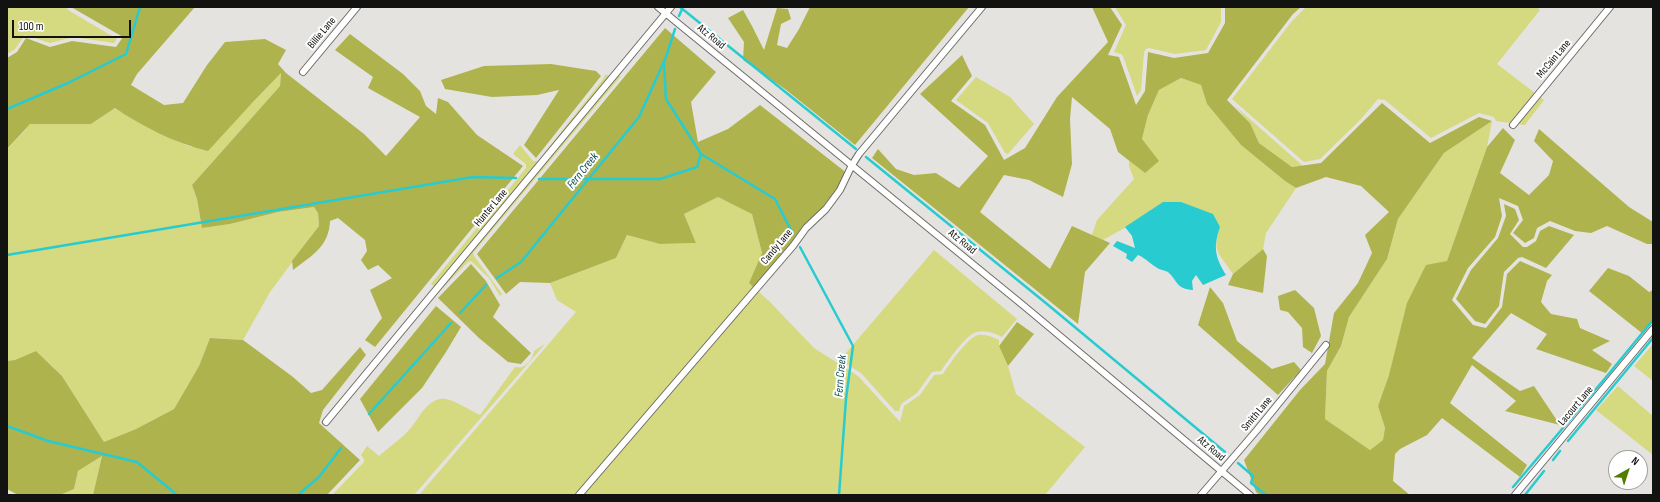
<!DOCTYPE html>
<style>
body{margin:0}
#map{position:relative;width:1660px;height:502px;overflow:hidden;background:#e5e3df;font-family:"Sofia Sans Condensed",sans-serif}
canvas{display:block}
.frame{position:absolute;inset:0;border:8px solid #121210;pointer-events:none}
.north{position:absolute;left:1608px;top:450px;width:40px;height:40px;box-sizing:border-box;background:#fff;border:1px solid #a0a09f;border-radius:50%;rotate:39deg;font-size:11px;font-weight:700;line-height:16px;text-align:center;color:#121210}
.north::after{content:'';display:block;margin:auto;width:14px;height:18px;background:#517c00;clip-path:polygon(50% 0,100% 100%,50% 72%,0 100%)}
.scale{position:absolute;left:12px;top:20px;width:119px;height:18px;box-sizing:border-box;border:2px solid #121210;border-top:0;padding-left:5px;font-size:12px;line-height:14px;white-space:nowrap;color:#121210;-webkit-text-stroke:3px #fff;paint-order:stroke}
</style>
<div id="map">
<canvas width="1660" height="502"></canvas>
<div class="frame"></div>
<div class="north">N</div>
<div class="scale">100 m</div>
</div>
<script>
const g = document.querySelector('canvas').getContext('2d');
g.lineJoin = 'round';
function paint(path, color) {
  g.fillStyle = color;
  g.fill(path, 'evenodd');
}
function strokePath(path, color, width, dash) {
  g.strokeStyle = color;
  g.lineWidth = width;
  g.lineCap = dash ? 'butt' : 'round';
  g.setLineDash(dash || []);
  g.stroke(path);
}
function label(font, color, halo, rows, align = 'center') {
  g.font = font + ' "Sofia Sans Condensed",sans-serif';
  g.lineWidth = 4;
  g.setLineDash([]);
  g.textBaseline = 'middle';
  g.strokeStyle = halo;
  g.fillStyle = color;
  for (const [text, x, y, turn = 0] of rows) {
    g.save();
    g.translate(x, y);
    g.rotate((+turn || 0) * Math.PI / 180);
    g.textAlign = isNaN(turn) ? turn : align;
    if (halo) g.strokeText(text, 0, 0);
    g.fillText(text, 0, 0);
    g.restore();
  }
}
paint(new Path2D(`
 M 7,7 L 66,7 L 68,10 L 117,39 L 114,43 L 73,37 L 50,43 L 25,35 L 15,49 L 7,54 Z
 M 1115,7 L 1221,7 L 1221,22 L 1206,50 L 1175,54 L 1149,48 L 1146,49 L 1144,52 L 1141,90 L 1137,96 L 1123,56 L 1121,54 L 1114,52 L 1126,25 Z
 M 1306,7 L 1537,7 L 1540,10 L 1497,64 L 1544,100 L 1525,125 L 1496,121 L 1494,117 L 1479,113 L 1431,138 L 1385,100 L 1378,99 L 1361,119 L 1320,159 L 1304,162 L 1232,99 L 1292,21 Z
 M 281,73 L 280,86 L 192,185 L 197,199 L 202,228 L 230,224 L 278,212 L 314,207 L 318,213 L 319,226 L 270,292 L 243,340 L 210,338 L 199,366 L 174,409 L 136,429 L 104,442 L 62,376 L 36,351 L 15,360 L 7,361 L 7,150 L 30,124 L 91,124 L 115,108 L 152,130 L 191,147 L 252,103 Z
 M 605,75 L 621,76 L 473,253 L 474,256 L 502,294 L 500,296 L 489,278 L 471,261 L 468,262 L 440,291 L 431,284 L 526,168 L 526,164 L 513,154 L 520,145 L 533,161 L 538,161 L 604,78 Z
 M 976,77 L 1010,97 L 1034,124 L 1008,154 L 1005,153 L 988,123 L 956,100 Z
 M 1181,78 L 1201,85 L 1207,104 L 1241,145 L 1285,181 L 1296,188 L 1266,233 L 1263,249 L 1233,274 C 1220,254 1211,252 1220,227 L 1137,221 L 1103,240 L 1092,235 L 1097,220 L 1134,179 L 1129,166 L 1129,160 L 1145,173 L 1142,139 L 1148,115 L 1159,90 Z
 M 1235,106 L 1303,166 L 1292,167 L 1259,143 L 1250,123 Z
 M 1492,121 L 1487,147 L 1447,261 L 1389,375 L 1378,406 L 1385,428 L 1383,440 L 1370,450 L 1325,419 L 1327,371 L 1341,346 L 1349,317 L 1387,259 L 1398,219 L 1444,153 Z
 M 718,197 L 752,213 L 762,254 L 749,283 L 770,302 L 814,348 L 858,376 L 900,422 L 904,406 L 920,395 L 934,375 L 943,374 C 949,365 967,338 978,335 C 985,334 992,337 999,340 L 999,346 L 1008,366 L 1016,394 L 1085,447 L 1045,495 L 419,495 L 576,312 L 557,300 L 550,283 L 616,258 L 627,235 L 660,244 L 696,243 L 684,214 Z
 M 934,250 L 1017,319 L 1002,337 C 994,333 986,330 977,332 C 966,334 948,361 941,371 L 932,372 L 917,393 L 901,404 L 899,411 L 895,411 L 861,373 L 840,360 Z
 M 545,344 L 414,495 L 332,495 L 364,462 L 364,459 L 361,455 L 367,446 L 379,456 C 389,447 401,439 410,429 C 419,419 428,396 446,399 C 458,402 469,410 480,415 L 515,367 C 516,367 521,368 522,367 C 527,366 534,356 534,351 Z
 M 1653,344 L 1653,381 L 1634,366 Z
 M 1618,386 L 1653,416 L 1653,455 L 1596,410 Z
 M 102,456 L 93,495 L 60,495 L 74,489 L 78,471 Z`), '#d5d980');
paint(new Path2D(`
 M 71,7 L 195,7 L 137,74 L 131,85 L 164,105 L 183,103 L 207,65 L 225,42 L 265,39 L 286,50 L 278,64 L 286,73 L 364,134 L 386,156 L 420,117 L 368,88 L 373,77 L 335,50 L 350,34 L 403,74 L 420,91 L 426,106 L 436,114 L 438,98 L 448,102 L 477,135 L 523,166 L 375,347 L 365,340 L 382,318 L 370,290 L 392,278 L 378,265 L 368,270 L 361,260 L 367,251 L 365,240 L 338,218 L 330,221 C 329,247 311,256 293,270 L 292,261 L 319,226 L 318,213 L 314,207 L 278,212 L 230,224 L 202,228 L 197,199 L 192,185 L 280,86 L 281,73 L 252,103 L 208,151 C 175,143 143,127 115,108 L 91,124 L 30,124 L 7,149 L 7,58 L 17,52 L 26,38 L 50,47 L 72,41 L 116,47 L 123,37 Z
 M 810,7 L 969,7 L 855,145 L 785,89 L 743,60 L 744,42 L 728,18 L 743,10 L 752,26 L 764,50 L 777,8 L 788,9 L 791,19 L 781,24 L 777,45 L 787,48 L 799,29 Z
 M 1092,7 L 1110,7 L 1122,25 L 1108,55 L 1119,57 L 1136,105 L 1145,91 L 1148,52 L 1174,58 L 1208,53 L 1225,23 L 1225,7 L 1301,7 L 1293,14 L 1227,100 L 1250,123 L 1259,143 L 1292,167 L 1321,163 L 1382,103 L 1430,143 L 1479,117 L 1492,121 L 1444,153 L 1398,219 L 1387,259 L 1349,317 L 1341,346 L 1327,371 L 1325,419 L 1370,450 L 1383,440 L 1385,428 L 1378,406 L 1389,375 L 1407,303 L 1426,265 L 1447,261 L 1487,147 L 1503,128 L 1515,140 L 1500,173 L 1529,195 L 1549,175 L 1553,161 L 1534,141 L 1539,129 L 1629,207 L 1653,222 L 1653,244 L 1647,244 L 1607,226 L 1591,233 L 1575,231 L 1550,221 L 1537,228 L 1534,238 L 1525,243 L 1513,233 L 1523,220 L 1518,206 L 1499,198 L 1502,216 L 1495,237 L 1468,268 L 1452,300 L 1473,325 L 1486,328 L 1502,307 L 1507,274 L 1520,261 L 1552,275 L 1547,281 L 1541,302 L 1551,314 L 1577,319 L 1580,328 L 1610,341 L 1592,350 L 1612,364 L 1606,373 L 1536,349 L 1547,334 L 1511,313 L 1472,358 L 1520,391 L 1534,386 L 1560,425 L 1505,411 L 1516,401 L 1472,365 L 1450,403 L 1527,465 L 1520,477 L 1442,418 L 1427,435 L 1400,449 L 1395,454 L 1393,481 L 1410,495 L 1260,495 L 1256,492 L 1244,460 L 1300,390 L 1325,364 L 1334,313 L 1358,283 L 1372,253 L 1365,235 L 1389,212 L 1361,186 L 1326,177 L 1296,188 L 1285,181 L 1241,145 L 1207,104 L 1201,85 L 1181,78 L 1159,90 L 1148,115 L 1142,139 L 1159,161 L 1145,173 L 1118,152 L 1110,129 L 1072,97 L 1070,119 L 1072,164 L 1063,197 L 1029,180 L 1004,175 L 980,212 L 1050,269 L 1072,226 L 1110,243 L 1085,272 L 1078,324 L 872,158 L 878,149 L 896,169 L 914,175 L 936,173 L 959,188 L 988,156 L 920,94 L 962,55 L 972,76 L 951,101 L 985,125 L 1004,160 L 1025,148 L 1057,97 L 1108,42 Z
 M 665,28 L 716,72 L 691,102 L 698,142 L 728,129 L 760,105 L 848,174 L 840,190 L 755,289 L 749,283 L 762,253 L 752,214 L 718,197 L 684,214 L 696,243 L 660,244 L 627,235 L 616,258 L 550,283 L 520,282 L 506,294 L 477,254 Z
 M 551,64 L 596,71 L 601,76 L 536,158 L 524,145 L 559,90 L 537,95 L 492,97 L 445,89 L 441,80 L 484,66 Z
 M 1504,204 L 1515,209 L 1519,220 L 1510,234 L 1523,247 L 1527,247 L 1536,241 L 1540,231 L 1549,226 L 1574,235 L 1546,268 L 1522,257 L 1518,258 L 1504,272 L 1499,306 L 1485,324 L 1475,321 L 1456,299 L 1471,270 L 1498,238 L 1506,216 Z
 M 1263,249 L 1267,256 L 1263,293 L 1228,285 L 1233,274 Z
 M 471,264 L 486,281 L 500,305 L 493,317 L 531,353 L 521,364 L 508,362 L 479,338 L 438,298 Z
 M 1608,268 L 1629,276 L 1649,292 L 1653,290 L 1653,322 L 1643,334 L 1589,291 Z
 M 1210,287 L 1223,303 L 1237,341 L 1272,369 L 1294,362 L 1301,370 L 1278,395 L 1198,325 Z
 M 1295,290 L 1314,308 L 1321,336 L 1312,353 L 1303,347 L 1302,328 L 1288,312 L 1280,310 L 1278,296 Z
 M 436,306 L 461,327 L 446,352 L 422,388 L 378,432 L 360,399 Z
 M 1017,322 L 1034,334 L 1008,366 L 999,346 Z
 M 210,338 L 243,340 L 293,377 L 311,393 L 322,390 L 360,347 L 366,355 L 323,410 L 319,423 L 360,460 L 327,495 L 93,495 L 102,456 L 78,471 L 74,489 L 60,495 L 18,495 L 7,489 L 7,361 L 15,360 L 36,351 L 62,376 L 104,442 L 136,429 L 174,409 L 199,366 Z`), '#afb34e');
paint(new Path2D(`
 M 1163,202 L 1181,202 L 1213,214 L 1220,227 C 1213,247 1215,257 1226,275 L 1203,285 L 1196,275 L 1192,281 L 1193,290 C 1176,289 1178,281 1168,272 C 1166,271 1162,270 1159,269 C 1151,265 1146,258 1138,255 L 1132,262 L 1126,258 L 1127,254 L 1113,246 L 1117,241 L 1135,248 L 1132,236 L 1125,227 Z`), '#28cbd0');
strokePath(new Path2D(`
 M 680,7 L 856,149
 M 679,16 L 683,7
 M 664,63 L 666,99 L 701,154 L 775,199 L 793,234
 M 7,109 L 68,83 L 126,54 L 140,7
 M 866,157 L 1047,304 L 1225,452
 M 539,179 L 660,179 L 697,167 L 701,154
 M 800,247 L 853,346 L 846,399 L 839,495
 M 7,255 L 473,177 L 516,178
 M 497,278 L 521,262 L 639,117 L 666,57 L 675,29
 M 460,313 L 486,285
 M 369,414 L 451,323
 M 7,426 L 48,441 L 137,462 L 177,495
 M 1568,441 L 1653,338
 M 1553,460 L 1560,451
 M 1238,463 L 1253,476 L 1251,483 L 1266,495
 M 1513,487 L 1607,376 L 1653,320
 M 298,495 L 319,477 L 341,448
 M 1525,495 L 1544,471`), '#28cbd0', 2.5);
const street = new Path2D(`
 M 658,7 L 1024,306 L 1250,495
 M 303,72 L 357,7
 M 1513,125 L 1610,7
 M 326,422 L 671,7
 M 579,495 L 793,246 L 806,228 L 826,209 L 840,190 L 852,165 L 859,154 L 982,7
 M 1201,495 L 1257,430 L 1326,345
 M 1515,495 L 1653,329`);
strokePath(street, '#6e6c69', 8);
strokePath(street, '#fff', 6);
label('11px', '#121210', '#fff', [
 ["Billie Lane",322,33,-50],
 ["Atz Road",711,37,39],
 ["McCain Lane",1554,59,-50],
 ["Hunter Lane",491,208,-50],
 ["Atz Road",962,242,39],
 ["Candy Lane",777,247,-50],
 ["Lacourt Lane",1576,406,-50],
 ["Smith Lane",1257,414,-50],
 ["Atz Road",1211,449,40]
]);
label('italic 12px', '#0b4e50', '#fff', [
 ["Fern Creek",583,171,-51],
 ["Fern Creek",841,376,-85]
]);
</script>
